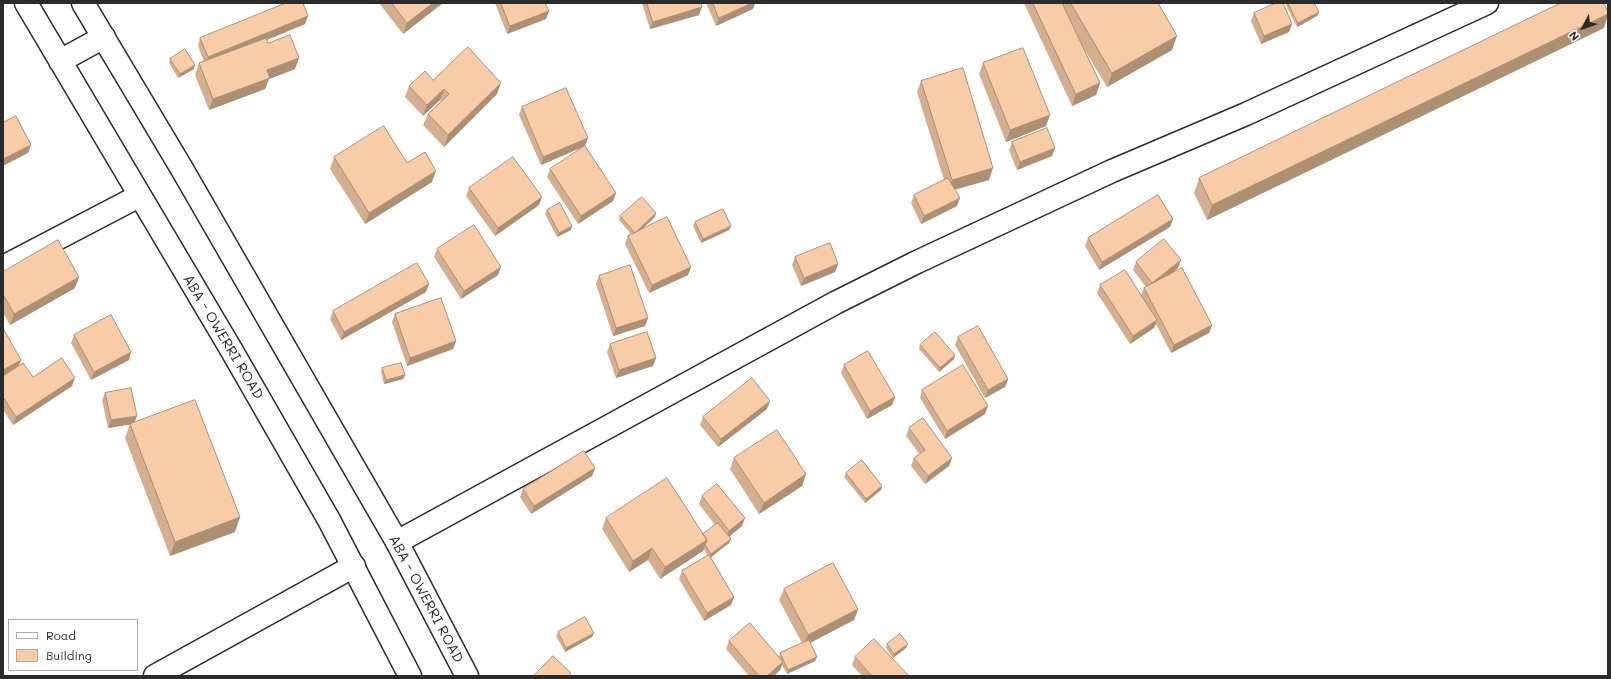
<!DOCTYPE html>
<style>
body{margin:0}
#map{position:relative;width:1611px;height:679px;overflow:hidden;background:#fff;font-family:Mali,sans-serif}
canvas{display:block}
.frame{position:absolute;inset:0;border:4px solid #2b2b2b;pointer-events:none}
.legend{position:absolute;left:8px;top:619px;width:130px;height:52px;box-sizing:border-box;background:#fff;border:1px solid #aaa;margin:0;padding:5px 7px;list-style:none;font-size:12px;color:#2b2b2b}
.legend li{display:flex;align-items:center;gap:8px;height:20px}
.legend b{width:20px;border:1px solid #aaa}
.north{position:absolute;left:1563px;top:8px;width:40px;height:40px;-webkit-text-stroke:3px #fff;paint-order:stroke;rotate:229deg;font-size:11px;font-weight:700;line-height:16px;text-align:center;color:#2b2b2b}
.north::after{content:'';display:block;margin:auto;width:14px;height:18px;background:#2b2b2b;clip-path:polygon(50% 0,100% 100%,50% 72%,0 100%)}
</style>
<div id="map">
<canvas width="1611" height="679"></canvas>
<div class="frame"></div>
<ul class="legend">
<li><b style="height:5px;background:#fff"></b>Road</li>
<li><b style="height:11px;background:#f7cca6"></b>Building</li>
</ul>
<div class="north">N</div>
</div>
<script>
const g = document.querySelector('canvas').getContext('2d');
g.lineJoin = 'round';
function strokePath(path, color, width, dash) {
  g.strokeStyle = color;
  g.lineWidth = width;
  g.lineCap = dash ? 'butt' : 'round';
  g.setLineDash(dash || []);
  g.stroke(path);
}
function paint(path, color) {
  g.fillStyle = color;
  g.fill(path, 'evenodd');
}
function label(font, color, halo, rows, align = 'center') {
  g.font = font + ' Mali,sans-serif';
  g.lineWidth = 3;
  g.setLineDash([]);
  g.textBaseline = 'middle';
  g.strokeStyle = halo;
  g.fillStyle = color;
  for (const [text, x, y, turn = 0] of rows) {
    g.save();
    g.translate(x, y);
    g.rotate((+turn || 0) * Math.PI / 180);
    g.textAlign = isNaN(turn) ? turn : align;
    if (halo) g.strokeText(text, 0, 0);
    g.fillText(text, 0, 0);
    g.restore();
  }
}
const minor = new Path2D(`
 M 3,267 L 139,196`);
const tertiary = new Path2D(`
 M 397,542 L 835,303 L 917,262 L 1112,171 L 1246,114 L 1487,3
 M 155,676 L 354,566`);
const trunk = new Path2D(`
 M 26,3 L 232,351 L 329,520 L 410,676
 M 83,3 L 182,169 L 397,542 L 467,676
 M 60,61 L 104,37`);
strokePath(minor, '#2b2b2b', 25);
strokePath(tertiary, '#2b2b2b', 25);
strokePath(trunk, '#2b2b2b', 25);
strokePath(minor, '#fff', 22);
strokePath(tertiary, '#fff', 22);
strokePath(trunk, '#fff', 22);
paint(new Path2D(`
 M 379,3 L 443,3 L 403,34 Z
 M 495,3 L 545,3 L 549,11 L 546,19 L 507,34 Z
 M 642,3 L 701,3 L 699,15 L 650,29 Z
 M 706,3 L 755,3 L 753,9 L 716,26 Z
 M 1024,3 L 1158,3 L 1172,50 L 1107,87 L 1080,42 L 1100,83 L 1096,95 L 1072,106 Z
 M 1285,3 L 1314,3 L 1319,12 L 1317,16 L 1297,27 Z
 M 1254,13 L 1292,24 L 1289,32 L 1261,44 L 1251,21 Z
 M 308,16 L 305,24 L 267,40 L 268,43 L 299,58 L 295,69 L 269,79 L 265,89 L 209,110 L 195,75 L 199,63 L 204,62 L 198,46 L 200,38 Z
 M 1604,28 L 1207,220 L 1194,193 L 1199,178 Z
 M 170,59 L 194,69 L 178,78 L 169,63 Z
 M 983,63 L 1046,126 L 1006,142 L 979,74 Z
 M 433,80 L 497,94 L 444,147 L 423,125 L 428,114 L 441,101 L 440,100 L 423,116 L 405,97 L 409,86 Z
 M 921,81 L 989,180 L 955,189 L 957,206 L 921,224 L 911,203 L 914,195 L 944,180 L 917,92 Z
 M 522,107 L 588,138 L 585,146 L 541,165 L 519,115 Z
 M 1012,142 L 1052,156 L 1017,170 L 1009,150 Z
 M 334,157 L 407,163 L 432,182 L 365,224 L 330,169 Z
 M 550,169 L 616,193 L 613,201 L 578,224 L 547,177 Z
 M 469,188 L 542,197 L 539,205 L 495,236 L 466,196 Z
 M 547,210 L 571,230 L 557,237 L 545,214 Z
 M 620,216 L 655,217 L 641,230 L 691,267 L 688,275 L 649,293 L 625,244 L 628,236 L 631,234 L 619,220 Z
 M 1173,219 L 1170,227 L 1099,270 L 1085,246 L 1088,238 Z
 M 695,222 L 731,226 L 729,230 L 701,243 L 693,226 Z
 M 437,249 L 498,275 L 461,299 L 434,257 Z
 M 795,257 L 838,264 L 835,272 L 801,286 L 792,265 Z
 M 1136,262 L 1178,268 L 1171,274 L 1212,325 L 1209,333 L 1171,353 L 1156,324 L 1154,328 L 1130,344 L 1097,293 L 1100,285 L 1141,295 L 1144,288 L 1146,287 L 1133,270 Z
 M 3,272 L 75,288 L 10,325 L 3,313 Z
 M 599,276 L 648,318 L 645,326 L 613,336 L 596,284 Z
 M 426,292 L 341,340 L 330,319 L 333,311 Z
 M 395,314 L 456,341 L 453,349 L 407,366 L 392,322 Z
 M 3,328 L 19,366 L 33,377 L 72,386 L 13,425 L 3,410 Z
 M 74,335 L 129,360 L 91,380 L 71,343 Z
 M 958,337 L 1008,379 L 1005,387 L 985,398 L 955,345 Z
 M 610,344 L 656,358 L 653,366 L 616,378 L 607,352 Z
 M 920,345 L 954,359 L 939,372 L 919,349 Z
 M 844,365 L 895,397 L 892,405 L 867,419 L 841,373 Z
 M 382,368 L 405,375 L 403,379 L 384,384 L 381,372 Z
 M 922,390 L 985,414 L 945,439 L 920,398 Z
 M 105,393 L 134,422 L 235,532 L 170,556 L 125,438 L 130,424 L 108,428 L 102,400 Z
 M 767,409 L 718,447 L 700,425 L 703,417 Z
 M 909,428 L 952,458 L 949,466 L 925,484 L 911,466 L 914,458 L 920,455 L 906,436 Z
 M 734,458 L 806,474 L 802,486 L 759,514 L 730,469 Z
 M 595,468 L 592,476 L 531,514 L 520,497 L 523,489 Z
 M 846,473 L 882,486 L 881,490 L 865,503 L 844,477 Z
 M 702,496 L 742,526 L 729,537 L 729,543 L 711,557 L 734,597 L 731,605 L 704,621 L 679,579 L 682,571 L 708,556 L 704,549 L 703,551 L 660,579 L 648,560 L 629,572 L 602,529 L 606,518 L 703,534 L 715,525 L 699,504 Z
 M 784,589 L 858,609 L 854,620 L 810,643 L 817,657 L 815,661 L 787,674 L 782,665 L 780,670 L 774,676 L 749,676 L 726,649 L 729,641 L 779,657 L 780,653 L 802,643 L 779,600 Z
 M 558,632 L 594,633 L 592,637 L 565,652 L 556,636 Z
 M 887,644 L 906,648 L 893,658 L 886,648 Z
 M 855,657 L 909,676 L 862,676 L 852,665 Z`), '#d4af8f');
paint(new Path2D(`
 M 433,3 L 443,3 L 403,34 L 407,23 Z
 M 752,3 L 755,3 L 753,9 L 716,26 L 719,18 Z
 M 702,7 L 699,15 L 650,29 L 653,22 Z
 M 549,11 L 546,19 L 507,34 L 510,26 Z
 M 1319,12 L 1317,16 L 1297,27 L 1298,23 Z
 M 1608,14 L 1608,15 L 1604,28 L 1207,220 L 1212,205 Z
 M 308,16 L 305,24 L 205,65 L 208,57 Z
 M 1292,24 L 1289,32 L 1261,44 L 1264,36 Z
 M 1177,36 L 1172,50 L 1107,87 L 1112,73 Z
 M 299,58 L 295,69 L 269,79 L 265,89 L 209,110 L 213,99 L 267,70 Z
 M 195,65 L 194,69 L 178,78 L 180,74 Z
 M 501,83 L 497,94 L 444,147 L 448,135 Z
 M 1100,83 L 1096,95 L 1072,106 L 1076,94 Z
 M 444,89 L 440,100 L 423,116 L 427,105 Z
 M 1050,115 L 1046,126 L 1006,142 L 1010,130 Z
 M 588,138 L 585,146 L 541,165 L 543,157 Z
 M 31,145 L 28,153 L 3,166 L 3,159 Z
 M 1055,148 L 1052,156 L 1017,170 L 1020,162 Z
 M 993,168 L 989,180 L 947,192 L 952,180 Z
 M 436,171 L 432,182 L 365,224 L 369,213 Z
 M 616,193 L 613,201 L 578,224 L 581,216 Z
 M 542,197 L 539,205 L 495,236 L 498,228 Z
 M 960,198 L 957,206 L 921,224 L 924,216 Z
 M 656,213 L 655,217 L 633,237 L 635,233 Z
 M 1173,219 L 1170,227 L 1099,270 L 1102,262 Z
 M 572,226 L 571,230 L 557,237 L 559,233 Z
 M 731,226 L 729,230 L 701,243 L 703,239 Z
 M 1181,260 L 1178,268 L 1149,291 L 1152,283 Z
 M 838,264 L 835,272 L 801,286 L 804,278 Z
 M 501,267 L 498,275 L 461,299 L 464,291 Z
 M 691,267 L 688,275 L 649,293 L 652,285 Z
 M 79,277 L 75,288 L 10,325 L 14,314 Z
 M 429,284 L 426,292 L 341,340 L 344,332 Z
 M 648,318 L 645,326 L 613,336 L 616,328 Z
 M 1157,320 L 1154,328 L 1130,344 L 1133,336 Z
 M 1212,325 L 1209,333 L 1171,353 L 1174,345 Z
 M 456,341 L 453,349 L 407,366 L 410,358 Z
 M 131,352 L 129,360 L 91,380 L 94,372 Z
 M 955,355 L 954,359 L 939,372 L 940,368 Z
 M 656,358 L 653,366 L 616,378 L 619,370 Z
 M 21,360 L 18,368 L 3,376 L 3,370 Z
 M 405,375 L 403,379 L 384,384 L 386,380 Z
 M 75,378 L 72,386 L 13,425 L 16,417 Z
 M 1008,379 L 1005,387 L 985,398 L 988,390 Z
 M 895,397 L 892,405 L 867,419 L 870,411 Z
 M 770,401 L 767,409 L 718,447 L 721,439 Z
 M 988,406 L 985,414 L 945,439 L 947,431 Z
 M 137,416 L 134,424 L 108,428 L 111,420 Z
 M 952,458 L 949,466 L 925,484 L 928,476 Z
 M 595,468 L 592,476 L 531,514 L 534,506 Z
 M 806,474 L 802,486 L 759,514 L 764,503 Z
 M 882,486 L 881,490 L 865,503 L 866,499 Z
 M 240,517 L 235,532 L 170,556 L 175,542 Z
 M 745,518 L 742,526 L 726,539 L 729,531 Z
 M 731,539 L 729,543 L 710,558 L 711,554 Z
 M 707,540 L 703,551 L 660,579 L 665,567 Z
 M 652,548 L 648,560 L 629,572 L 633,561 Z
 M 734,597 L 731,605 L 704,621 L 707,613 Z
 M 858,609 L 854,620 L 804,646 L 808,635 Z
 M 594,633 L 592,637 L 565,652 L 566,648 Z
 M 908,644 L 906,648 L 893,658 L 894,654 Z
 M 817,657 L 815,661 L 787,674 L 788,670 Z
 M 783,662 L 780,670 L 774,676 L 767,676 Z`), '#ad8f74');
const building = new Path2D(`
 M 286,3 L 303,3 L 308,16 L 208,57 L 200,38 Z
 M 392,3 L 433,3 L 407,23 Z
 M 501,3 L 545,3 L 549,11 L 510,26 Z
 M 647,3 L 701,3 L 702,7 L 653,22 Z
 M 713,3 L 752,3 L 719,18 Z
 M 1033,3 L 1062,3 L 1100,83 L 1076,94 Z
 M 1071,3 L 1158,3 L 1177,36 L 1112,73 Z
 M 1276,3 L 1283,3 L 1292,24 L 1264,36 L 1254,13 Z
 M 1288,3 L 1314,3 L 1319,12 L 1298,23 Z
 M 1561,3 L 1604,3 L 1608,12 L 1608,14 L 1212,205 L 1199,178 Z
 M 290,35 L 299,58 L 267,70 L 270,78 L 213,99 L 199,63 L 266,38 L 268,43 Z
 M 468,47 L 501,83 L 448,135 L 428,114 L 449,94 L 444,89 L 427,105 L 409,86 L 425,71 L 433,80 Z
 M 1023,48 L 1050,115 L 1010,130 L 983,63 Z
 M 185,49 L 195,65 L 180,74 L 170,59 Z
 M 963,68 L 993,168 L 952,180 L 921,81 Z
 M 566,88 L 588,138 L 543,157 L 522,107 Z
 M 16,116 L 31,145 L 3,159 L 3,123 Z
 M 384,126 L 407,163 L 425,152 L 436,171 L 369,213 L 334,157 Z
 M 1047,128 L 1055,148 L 1020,162 L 1012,142 Z
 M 585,146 L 616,193 L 581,216 L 550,169 Z
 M 513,157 L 542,197 L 498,228 L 469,188 Z
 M 948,178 L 960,198 L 924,216 L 914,195 Z
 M 1158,195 L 1173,219 L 1102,262 L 1088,238 Z
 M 642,197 L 656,213 L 635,233 L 620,216 Z
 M 560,203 L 572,226 L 559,233 L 547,210 Z
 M 723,209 L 731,226 L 703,239 L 695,222 Z
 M 667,217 L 691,267 L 652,285 L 628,236 Z
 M 474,225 L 501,267 L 464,291 L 437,249 Z
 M 1164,239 L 1181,260 L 1152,283 L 1136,262 Z
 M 58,240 L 79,277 L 14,314 L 3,294 L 3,272 Z
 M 830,243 L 838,264 L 804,278 L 795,257 Z
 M 417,263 L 429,284 L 344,332 L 333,311 Z
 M 630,265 L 648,318 L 616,328 L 599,276 Z
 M 1182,268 L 1212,325 L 1174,345 L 1144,288 Z
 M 1125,270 L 1157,320 L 1133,336 L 1100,285 Z
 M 441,298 L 456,341 L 410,358 L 395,314 Z
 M 111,315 L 131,352 L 94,372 L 74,335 Z
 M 978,326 L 1008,379 L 988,390 L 958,337 Z
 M 3,328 L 21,360 L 3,370 Z
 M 647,332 L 656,358 L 619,370 L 610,344 Z
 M 935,332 L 955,355 L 940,368 L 920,345 Z
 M 868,351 L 895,397 L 870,411 L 844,365 Z
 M 62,358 L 75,378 L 16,417 L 3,397 L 3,376 L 23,363 L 33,377 Z
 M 401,363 L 405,375 L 386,380 L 382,368 Z
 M 963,365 L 988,406 L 947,431 L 922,390 Z
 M 752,378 L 770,401 L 721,439 L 703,417 Z
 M 131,388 L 137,416 L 111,420 L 105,393 Z
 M 195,400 L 240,517 L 175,542 L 130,424 Z
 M 923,418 L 952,458 L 928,476 L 914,458 L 925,450 L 909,428 Z
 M 777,430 L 806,474 L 764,503 L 734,458 Z
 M 584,451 L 595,468 L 534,506 L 523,489 Z
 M 862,460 L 882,486 L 866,499 L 846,473 Z
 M 667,478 L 707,540 L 665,567 L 652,548 L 633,561 L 606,518 Z
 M 717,484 L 745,518 L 729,531 L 702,496 Z
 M 718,523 L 731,539 L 711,554 L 705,545 L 707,540 L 703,534 Z
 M 709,555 L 734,597 L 707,613 L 682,571 Z
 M 833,563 L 858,609 L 808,635 L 784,589 Z
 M 585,617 L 594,633 L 566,648 L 558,632 Z
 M 750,623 L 783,662 L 767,676 L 759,676 L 729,641 Z
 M 900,634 L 908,644 L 894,654 L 887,644 Z
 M 874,639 L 909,676 L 872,676 L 855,657 Z
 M 809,640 L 817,657 L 788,670 L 780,653 Z
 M 553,656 L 571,673 L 568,676 L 536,676 L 535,675 Z`);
paint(building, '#f7cca6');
strokePath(building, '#ad8f74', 1);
label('14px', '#2b2b2b', '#fff', [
 ["ABA - OWERRI ROAD",223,337,59],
 ["ABA - OWERRI ROAD",426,599,62]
]);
</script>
